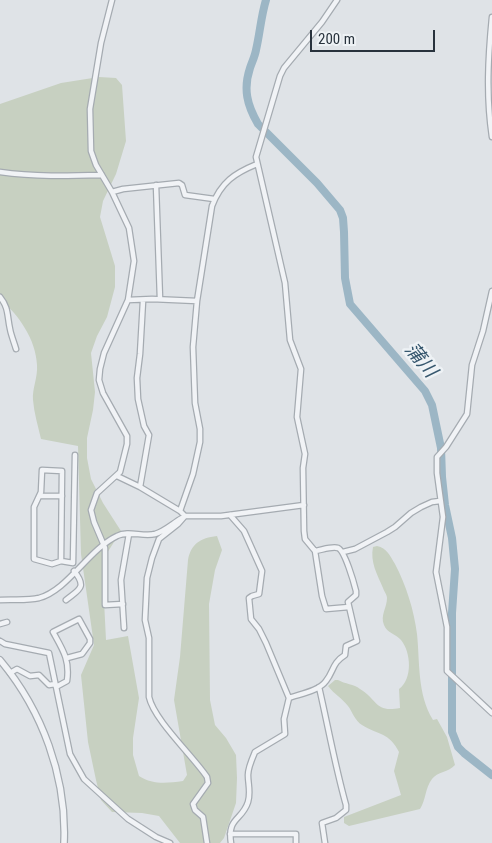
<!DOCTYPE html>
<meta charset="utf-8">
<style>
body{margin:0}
#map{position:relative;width:492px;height:843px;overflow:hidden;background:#dfe3e7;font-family:"Roboto Condensed",sans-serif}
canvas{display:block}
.scale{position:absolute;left:310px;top:30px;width:125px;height:22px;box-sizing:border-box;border:2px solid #29333d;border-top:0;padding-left:6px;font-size:15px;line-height:18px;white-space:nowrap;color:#29333d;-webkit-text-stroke:4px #eef2f5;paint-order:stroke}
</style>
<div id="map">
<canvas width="492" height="843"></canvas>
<div class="scale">200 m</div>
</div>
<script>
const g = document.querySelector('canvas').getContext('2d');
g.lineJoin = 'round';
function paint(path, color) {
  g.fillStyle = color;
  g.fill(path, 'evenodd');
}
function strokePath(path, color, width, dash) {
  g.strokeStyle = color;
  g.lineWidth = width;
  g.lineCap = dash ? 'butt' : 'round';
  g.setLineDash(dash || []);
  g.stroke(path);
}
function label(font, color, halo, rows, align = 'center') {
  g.font = font + ' "Roboto Condensed","Noto Sans JP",sans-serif';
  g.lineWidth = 5;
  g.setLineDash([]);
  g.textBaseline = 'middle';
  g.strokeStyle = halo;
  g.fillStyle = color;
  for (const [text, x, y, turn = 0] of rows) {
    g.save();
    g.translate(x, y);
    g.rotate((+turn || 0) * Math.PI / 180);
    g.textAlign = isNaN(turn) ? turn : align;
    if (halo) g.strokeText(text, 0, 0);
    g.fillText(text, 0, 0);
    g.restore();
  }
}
paint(new Path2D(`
 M 99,77 L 116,78 L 122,85 L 126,141 L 116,174 L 103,201 L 100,217 L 115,266 L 115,287 L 107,317 L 97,336 L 91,353 L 95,392 L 93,410 L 87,438 L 87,458 L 91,479 L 103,503 L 121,531 L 102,561 L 106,640 L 128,636 L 139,698 L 133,738 L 133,755 L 139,776 C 153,785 167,783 183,781 L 187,775 L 174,700 L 180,657 L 188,560 C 191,544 200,538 217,536 L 222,550 L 215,570 L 209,604 L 210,700 L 215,725 L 226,738 L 236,755 L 237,778 L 236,803 L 224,838 L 220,843 L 180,843 L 159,816 L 142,813 L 112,812 L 101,800 L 96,780 L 88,742 L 81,675 L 94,645 L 81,554 L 78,446 L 41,439 C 38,426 34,413 33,400 C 32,389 38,377 37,365 C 36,340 19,315 0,299 L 0,104 L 61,83 Z
 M 377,546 C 387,548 390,556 395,564 C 406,585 414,610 417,634 C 420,662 417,694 433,720 L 437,719 L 447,737 L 455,765 C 449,772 437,772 432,779 C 425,788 426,800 420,809 L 349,826 L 344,823 L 344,817 L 401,795 L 394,771 L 399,752 C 389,732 378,735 362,725 C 355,721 352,711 348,706 C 342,698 334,694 328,686 L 335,680 L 338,680 C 345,684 354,684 360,689 C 378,700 375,713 400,708 L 399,689 C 413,679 411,652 401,640 C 396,634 387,633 384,625 C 380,615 387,608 387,598 C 387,595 384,591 383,588 C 377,574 370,562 373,547 Z`), '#c7d0c1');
strokePath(new Path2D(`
 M 266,0 C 261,16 260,33 256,50 C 255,56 252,62 250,68 C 243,89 247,105 258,124 L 317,183 L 340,210 L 343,218 L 344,232 L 345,278 L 350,304 L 425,391 L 432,405 L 441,448 L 442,477 L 445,505 L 452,538 L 455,569 L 452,613 L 452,732 L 458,747 L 464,753 L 492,775`), '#9cb6c5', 8);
const minor = new Path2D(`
 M 112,0 L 101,43 L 90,109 L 91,151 L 96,165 L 112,192 L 129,228 L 134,261 L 128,300 L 104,353 L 100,369 L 99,380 L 103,393 L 127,436 L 127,444 L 120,472 L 97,493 L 91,510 L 94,522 L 105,548 L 105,605 L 123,604
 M 492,17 C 488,58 486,96 492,137
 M 0,172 C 34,177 68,176 102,175
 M 156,185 L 160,299
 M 112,192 L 123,189 L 179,183 L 182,185 L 185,195 L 214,199
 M 492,291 L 483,331 L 472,365 L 467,414 L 446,447 L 437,457 L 437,473 L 443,517 L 436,572 L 447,627 L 447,671 L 492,713
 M 0,297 C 9,308 7,316 10,329 C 11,335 14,342 16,349
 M 128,300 L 152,299 L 197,301
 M 117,476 L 140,487 L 180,511 L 185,516 L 221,516 L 304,505
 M 140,487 L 149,435 L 144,426 L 138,399 L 137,378 L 140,354 L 143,301
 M 40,496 L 62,496
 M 180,511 L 193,474 L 200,442 L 200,429 L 195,403 L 193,347 L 197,301 L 212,206 C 221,182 235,173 257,164
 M 230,515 L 244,531 L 262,571 L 259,594 L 252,596 L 249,598 L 251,619 L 259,629 L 266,643 L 289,698 L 284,719 L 285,734 L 255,752 C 252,759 248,768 248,775 C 248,784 251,792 248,802 C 242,821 227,817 231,843
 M 185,516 L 178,524 L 159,539 L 152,558 L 147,578 L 145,620 L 149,638 L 149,697 C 154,720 193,756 207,777 L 208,783 L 193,804 L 195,810 L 203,817 L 207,843
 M 315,551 L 322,596 L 326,609 L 349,607
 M 343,552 L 355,549 L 387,532 L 395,527 L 411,513 L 421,507 L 432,502 L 440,501
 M 61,561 L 62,471 L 42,470 L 41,492 L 34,507 L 34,559 L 52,564 L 61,561 L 73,563 L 75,455
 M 0,600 C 12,599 26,601 39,598 C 68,590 88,550 117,536 C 128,530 143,537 155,534 C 165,531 173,523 182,518
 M 66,600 C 78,590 88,588 74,571
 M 0,624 L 7,622
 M 124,628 L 121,580 L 129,534
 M 0,641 L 5,644 L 49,653 L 70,754 L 84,779 L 128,819 L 156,837 L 170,843
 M 10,673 L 17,669 L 30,676 L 39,675 L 49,685 L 55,684
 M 56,687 L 67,681 C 70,660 63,650 53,632 L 79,619 L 90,639 L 90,643 L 82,654 L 67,658
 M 319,687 C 328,726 335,766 346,805 L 346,810 L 336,818 L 322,823 L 325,843
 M 289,698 C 300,694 319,691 326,681 C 334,671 332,663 345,655 L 346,646 L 357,641 L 348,602 L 356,595 L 356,591 C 354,583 345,551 338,548 C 332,546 322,550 315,551 L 305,539 L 304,531 L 303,468 L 305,454 L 297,417 L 301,369 L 290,340 L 285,283 L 256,157 L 280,76 L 284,68 L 322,22 L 337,0
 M 230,834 L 296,834 L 296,843`);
const tertiary = new Path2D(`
 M 0,660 C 42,710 67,777 64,843`);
strokePath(minor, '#a5abb1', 7);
strokePath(tertiary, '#a5abb1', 8);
strokePath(minor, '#f1f3f6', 4.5);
strokePath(tertiary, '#f1f3f6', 5.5);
label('italic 19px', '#36576e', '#eef2f5', [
 ["蒲川",420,361,50]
]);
</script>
